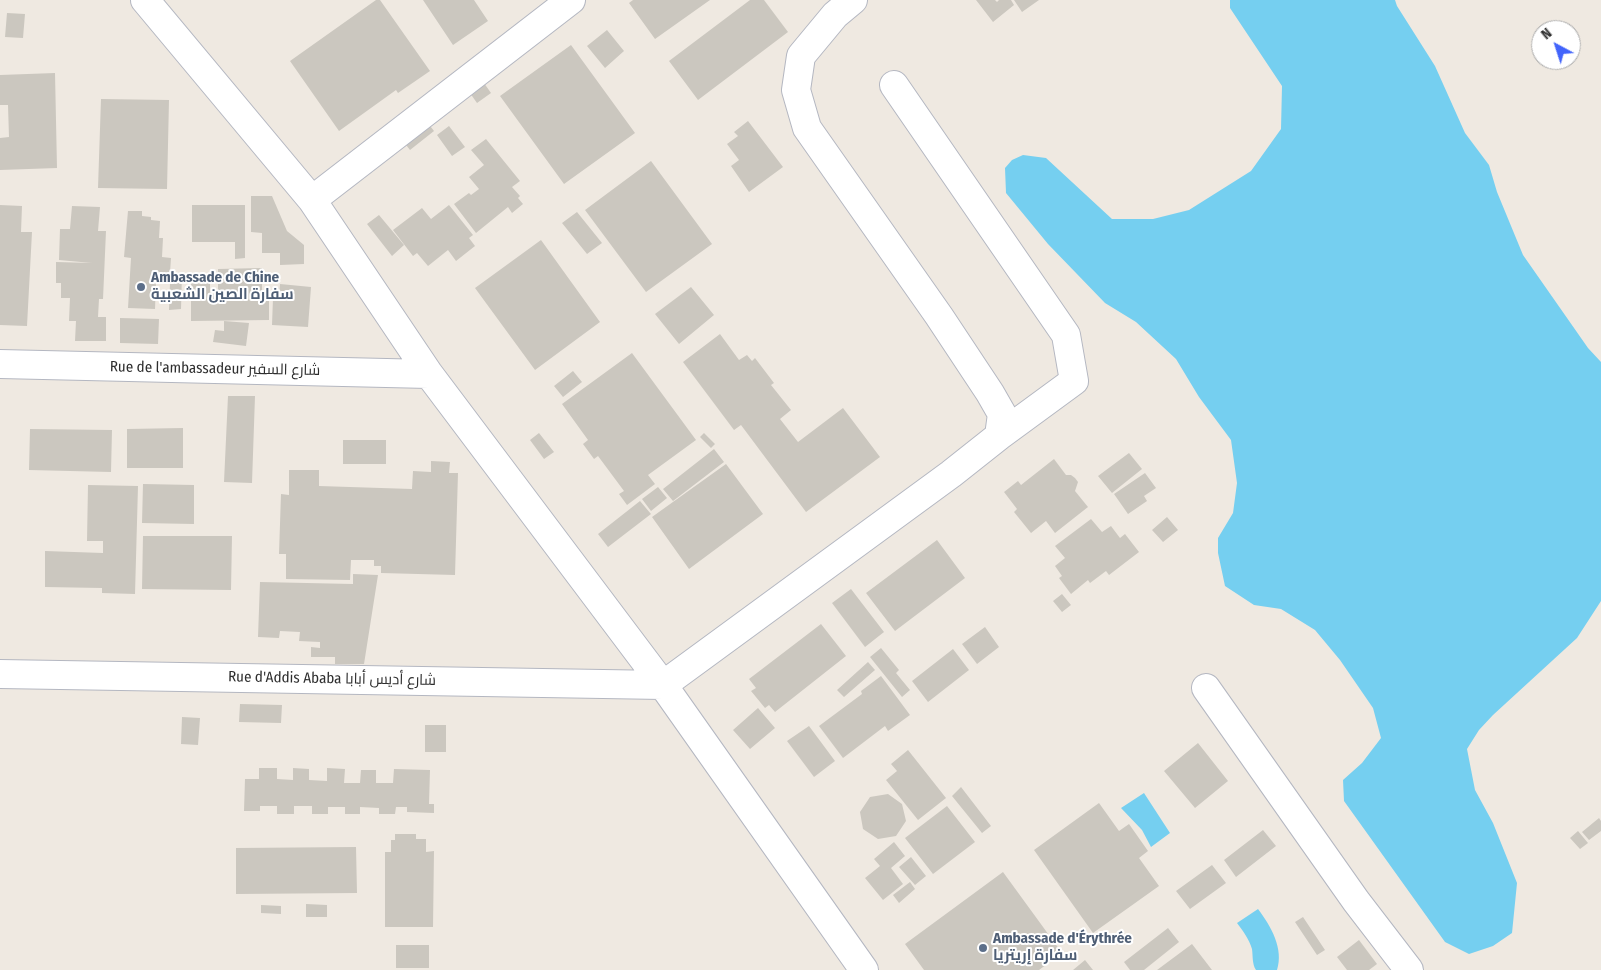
<!DOCTYPE html>
<meta charset="utf-8">
<style>
body{margin:0}
#map{position:relative;width:1601px;height:970px;overflow:hidden;background:#efe9e1;font-family:"Fira Sans Condensed",sans-serif}
canvas{display:block}
.north{position:absolute;left:1531px;top:20px;width:50px;height:50px;box-sizing:border-box;background:#fff;border:1px solid #ababab;border-radius:50%;rotate:320deg;font-size:14px;font-weight:700;line-height:20px;text-align:center;color:#2e2e2e}
.north::after{content:'';display:block;margin:auto;width:18px;height:22px;background:#4264fb;clip-path:polygon(50% 0,100% 100%,50% 72%,0 100%)}
</style>
<div id="map">
<canvas width="1601" height="970"></canvas>
<div class="north">N</div>
</div>
<script>
const g = document.querySelector('canvas').getContext('2d');
g.lineJoin = 'round';
function paint(path, color) {
  g.fillStyle = color;
  g.fill(path, 'evenodd');
}
function strokePath(path, color, width, dash) {
  g.strokeStyle = color;
  g.lineWidth = width;
  g.lineCap = dash ? 'butt' : 'round';
  g.setLineDash(dash || []);
  g.stroke(path);
}
function label(font, color, halo, rows, align = 'center') {
  g.font = font + ' "Fira Sans Condensed",Cairo,sans-serif';
  g.lineWidth = 4;
  g.setLineDash([]);
  g.textBaseline = 'middle';
  g.strokeStyle = halo;
  g.fillStyle = color;
  for (const [text, x, y, turn = 0] of rows) {
    g.save();
    g.translate(x, y);
    g.rotate((+turn || 0) * Math.PI / 180);
    g.textAlign = isNaN(turn) ? turn : align;
    if (halo) g.strokeText(text, 0, 0);
    g.fillText(text, 0, 0);
    g.restore();
  }
}
paint(new Path2D(`
 M 1230,0 L 1395,0 L 1397,6 L 1435,66 L 1465,133 L 1489,165 L 1497,192 L 1523,255 L 1588,348 L 1601,362 L 1601,601 L 1577,638 L 1493,715 L 1479,730 L 1467,749 L 1475,790 L 1493,823 L 1517,883 L 1512,933 L 1493,946 L 1469,954 L 1445,942 L 1344,801 L 1343,780 L 1362,763 L 1381,738 L 1373,708 L 1340,660 L 1315,630 L 1281,609 L 1254,605 L 1225,586 L 1218,553 L 1218,538 L 1233,513 L 1237,483 L 1231,440 L 1199,397 L 1176,359 L 1136,322 L 1105,303 L 1048,244 L 1006,193 L 1005,168 L 1012,160 L 1023,155 L 1046,158 L 1112,219 L 1153,219 L 1189,210 L 1251,171 L 1281,129 L 1282,86 L 1230,8 Z
 M 1144,793 L 1170,833 L 1151,847 L 1142,830 L 1121,808 Z
 M 1258,909 C 1271,926 1284,949 1277,970 L 1256,970 C 1252,964 1253,956 1252,949 C 1249,939 1243,931 1237,923 Z`), '#75cff0');
paint(new Path2D(`
 M 376,0 L 380,0 L 430,71 L 398,93 L 396,90 L 339,131 L 290,61 Z
 M 423,0 L 474,0 L 488,21 L 453,45 Z
 M 633,0 L 710,0 L 655,39 L 629,3 Z
 M 750,0 L 764,0 L 788,32 L 698,100 L 669,61 Z
 M 976,0 L 995,0 L 997,2 L 999,0 L 1011,0 L 1014,5 L 993,22 Z
 M 1014,0 L 1039,0 L 1022,12 Z
 M 7,13 L 25,14 L 23,38 L 5,37 Z
 M 607,30 L 624,51 L 605,68 L 587,46 Z
 M 571,45 L 635,133 L 564,184 L 500,96 Z
 M 55,73 L 57,168 L 0,170 L 0,138 L 9,137 L 8,105 L 0,105 L 0,75 Z
 M 479,76 L 491,93 L 477,103 L 465,86 Z
 M 101,99 L 169,100 L 167,189 L 98,188 Z
 M 748,121 L 783,167 L 749,192 L 731,166 L 739,160 L 727,144 L 738,136 L 734,132 Z
 M 427,122 L 434,131 L 410,150 L 403,141 Z
 M 449,126 L 465,147 L 452,156 L 437,135 Z
 M 486,139 L 520,181 L 512,187 L 520,196 L 518,198 L 523,204 L 512,213 L 508,207 L 476,233 L 454,204 L 469,193 L 471,195 L 479,189 L 469,177 L 484,165 L 471,150 Z
 M 651,161 L 712,244 L 646,292 L 585,210 Z
 M 251,196 L 272,196 L 287,231 L 304,245 L 304,264 L 280,265 L 280,253 L 262,253 L 262,233 L 251,232 Z
 M 0,205 L 22,206 L 21,232 L 32,232 L 27,326 L 0,325 Z
 M 192,205 L 245,205 L 245,258 L 235,259 L 235,242 L 192,242 Z
 M 449,205 L 473,235 L 469,238 L 475,246 L 456,261 L 448,250 L 428,266 L 417,253 L 413,256 L 393,230 L 422,208 L 431,219 Z
 M 72,206 L 100,207 L 98,231 L 106,231 L 103,299 L 99,299 L 98,317 L 106,317 L 106,341 L 75,341 L 76,321 L 69,321 L 70,298 L 61,298 L 61,283 L 56,283 L 56,262 L 92,263 L 59,260 L 60,229 L 70,229 Z
 M 128,211 L 142,211 L 142,216 L 151,217 L 151,220 L 160,221 L 159,238 L 163,238 L 162,257 L 171,258 L 170,273 L 182,273 L 181,309 L 169,310 L 170,283 L 156,282 L 155,309 L 128,308 L 131,258 L 124,257 Z
 M 577,212 L 602,243 L 587,254 L 562,223 Z
 M 379,215 L 404,245 L 392,256 L 367,224 Z
 M 541,240 L 600,322 L 535,370 L 475,288 Z
 M 262,268 L 262,292 L 269,292 L 269,320 L 191,321 L 191,281 L 210,281 L 210,294 L 218,294 L 218,269 Z
 M 280,284 L 311,287 L 308,327 L 272,325 L 273,298 L 279,298 Z
 M 691,287 L 714,315 L 679,344 L 655,314 Z
 M 120,318 L 159,319 L 158,344 L 120,343 Z
 M 224,321 L 249,323 L 246,346 L 213,342 L 215,330 L 224,331 Z
 M 720,334 L 739,360 L 747,355 L 752,361 L 755,358 L 774,383 L 771,385 L 791,410 L 780,419 L 798,442 L 843,408 L 880,457 L 806,512 L 741,425 L 734,430 L 683,362 Z
 M 632,353 L 696,440 L 648,475 L 655,484 L 627,505 L 619,494 L 624,491 L 598,456 L 594,459 L 583,444 L 588,440 L 562,404 Z
 M 573,371 L 582,382 L 563,397 L 554,386 Z
 M 228,396 L 255,396 L 252,483 L 224,482 Z
 M 183,428 L 183,468 L 127,468 L 127,429 Z
 M 30,429 L 112,430 L 111,472 L 29,470 Z
 M 539,433 L 554,452 L 544,459 L 530,440 Z
 M 704,433 L 715,444 L 711,448 L 700,437 Z
 M 343,440 L 386,440 L 386,464 L 343,464 Z
 M 714,449 L 724,462 L 673,501 L 663,489 Z
 M 1129,453 L 1142,469 L 1112,493 L 1098,476 Z
 M 1054,459 L 1066,475 L 1071,475 L 1075,478 L 1078,482 L 1075,491 L 1088,507 L 1055,533 L 1046,521 L 1031,533 L 1014,512 L 1017,509 L 1004,492 L 1018,481 L 1021,485 Z
 M 431,461 L 450,462 L 449,473 L 458,473 L 455,575 L 381,573 L 381,566 L 374,566 L 374,560 L 351,560 L 350,580 L 286,579 L 286,554 L 279,554 L 281,494 L 289,495 L 289,470 L 319,470 L 319,486 L 412,489 L 413,471 L 431,472 Z
 M 726,464 L 763,514 L 689,569 L 652,517 Z
 M 1145,473 L 1156,488 L 1144,496 L 1147,501 L 1128,514 L 1114,494 Z
 M 143,484 L 194,485 L 194,524 L 142,523 Z
 M 88,485 L 138,486 L 135,594 L 102,593 L 102,588 L 45,587 L 45,551 L 103,553 L 103,541 L 87,541 Z
 M 658,487 L 667,498 L 651,511 L 642,499 Z
 M 640,501 L 651,514 L 608,547 L 598,534 Z
 M 1167,517 L 1178,530 L 1163,542 L 1152,530 Z
 M 1091,519 L 1102,532 L 1111,526 L 1120,538 L 1125,534 L 1139,552 L 1109,575 L 1106,571 L 1090,583 L 1088,580 L 1071,594 L 1059,578 L 1062,576 L 1055,566 L 1065,558 L 1055,546 Z
 M 143,536 L 232,536 L 231,590 L 142,589 Z
 M 937,540 L 965,578 L 895,631 L 866,593 Z
 M 353,574 L 378,575 L 364,664 L 335,664 L 335,657 L 311,657 L 311,647 L 320,648 L 320,642 L 299,641 L 300,632 L 280,631 L 279,638 L 258,637 L 260,582 L 353,584 Z
 M 851,589 L 884,632 L 865,647 L 832,603 Z
 M 1062,594 L 1071,605 L 1062,612 L 1053,601 Z
 M 821,624 L 846,656 L 775,712 L 769,705 L 765,708 L 751,691 L 756,688 L 749,679 Z
 M 985,627 L 999,647 L 977,664 L 962,644 Z
 M 881,648 L 899,670 L 896,673 L 910,690 L 902,697 L 870,657 Z
 M 953,649 L 969,670 L 928,702 L 912,681 Z
 M 868,662 L 875,670 L 844,697 L 837,690 Z
 M 881,676 L 910,715 L 888,731 L 885,726 L 843,758 L 819,726 L 862,694 L 861,691 Z
 M 240,704 L 282,705 L 281,723 L 239,722 Z
 M 758,708 L 775,728 L 750,749 L 733,730 Z
 M 182,717 L 200,718 L 198,745 L 181,744 Z
 M 425,725 L 446,725 L 446,752 L 425,752 Z
 M 809,726 L 835,761 L 814,777 L 787,741 Z
 M 1198,743 L 1228,781 L 1195,808 L 1164,771 Z
 M 908,750 L 946,798 L 918,820 L 886,780 L 897,771 L 891,764 Z
 M 259,768 L 277,768 L 277,779 L 293,780 L 293,768 L 309,769 L 309,780 L 327,781 L 327,768 L 345,769 L 344,783 L 360,783 L 361,770 L 376,770 L 376,783 L 393,783 L 394,769 L 430,770 L 429,804 L 434,804 L 434,813 L 407,812 L 407,807 L 396,807 L 395,814 L 379,814 L 379,808 L 360,807 L 360,814 L 345,814 L 345,807 L 328,807 L 328,814 L 312,814 L 312,806 L 294,806 L 294,814 L 277,814 L 277,806 L 260,806 L 260,811 L 244,811 L 245,779 L 259,779 Z
 M 961,787 L 991,826 L 982,833 L 952,796 Z
 M 888,794 L 902,804 L 906,821 L 896,836 L 878,839 L 863,829 L 860,812 L 870,797 Z
 M 1099,803 L 1119,831 L 1129,824 L 1148,851 L 1139,858 L 1159,886 L 1093,933 L 1034,850 Z
 M 947,806 L 975,842 L 933,874 L 905,838 Z
 M 1599,818 L 1601,821 L 1601,831 L 1589,840 L 1582,832 Z
 M 1263,830 L 1276,846 L 1236,877 L 1224,860 Z
 M 1578,831 L 1588,843 L 1580,849 L 1570,838 Z
 M 395,834 L 416,834 L 416,839 L 426,839 L 426,852 L 434,851 L 433,927 L 385,927 L 385,852 L 391,852 L 391,840 L 395,840 Z
 M 894,842 L 905,856 L 891,868 L 903,884 L 883,900 L 865,878 L 880,866 L 874,859 Z
 M 356,847 L 357,893 L 236,894 L 236,848 Z
 M 911,857 L 926,876 L 915,885 L 899,867 Z
 M 1212,865 L 1226,883 L 1190,909 L 1176,891 Z
 M 1003,872 L 1062,953 L 1039,970 L 924,970 L 905,944 Z
 M 910,882 L 915,889 L 899,903 L 893,895 Z
 M 306,904 L 327,905 L 327,917 L 306,917 Z
 M 261,905 L 281,906 L 281,914 L 261,913 Z
 M 1303,917 L 1325,950 L 1317,955 L 1295,922 Z
 M 1168,928 L 1179,942 L 1144,970 L 1130,970 L 1124,962 Z
 M 1359,940 L 1377,964 L 1369,970 L 1347,970 L 1337,957 Z
 M 1192,944 L 1212,970 L 1157,970 Z
 M 396,945 L 429,945 L 429,968 L 396,968 Z
 M 1085,960 L 1093,970 L 1073,970 Z`), '#cbc7bf');
const minor = new Path2D(`
 M 145,0 L 312,200 L 429,374 L 663,685 L 864,970
 M 894,85 L 1066,335 L 1074,381 L 999,436
 M 312,200 L 571,0
 M 0,364 L 429,374
 M 0,674 L 663,685 L 951,474 L 999,436 L 1002,414 L 990,393 L 939,316 L 807,128 L 796,90 L 801,56 L 835,15 L 853,0
 M 1206,688 L 1356,901 L 1409,970`);
strokePath(minor, '#b4b7c1', 30);
strokePath(minor, '#fff', 28);
for (const [x, y, r, color] of [
 [141,287,5,"#5c6f8a"],
 [983,948,5,"#5c6f8a"]
]) {
  const dot = new Path2D();
  dot.arc(x, y, r, 0, 2 * Math.PI);
  g.fillStyle = color;
  g.fill(dot);
  strokePath(dot, '#fff', 2);
}
label('bold 15px', '#4e5e75', '#fff', [
 ["Ambassade de Chine",151,278],
 ["سفارة الصين الشعبية",151,295],
 ["Ambassade d'Érythrée",993,939],
 ["سفارة إريتريا",993,956]
], 'left');
label('15px', '#2e2e2e', '#fff', [
 ["Rue de l'ambassadeur شارع السفير",215,369,1],
 ["Rue d'Addis Ababa شارع أديس أبابا",332,679,1]
]);
</script>
